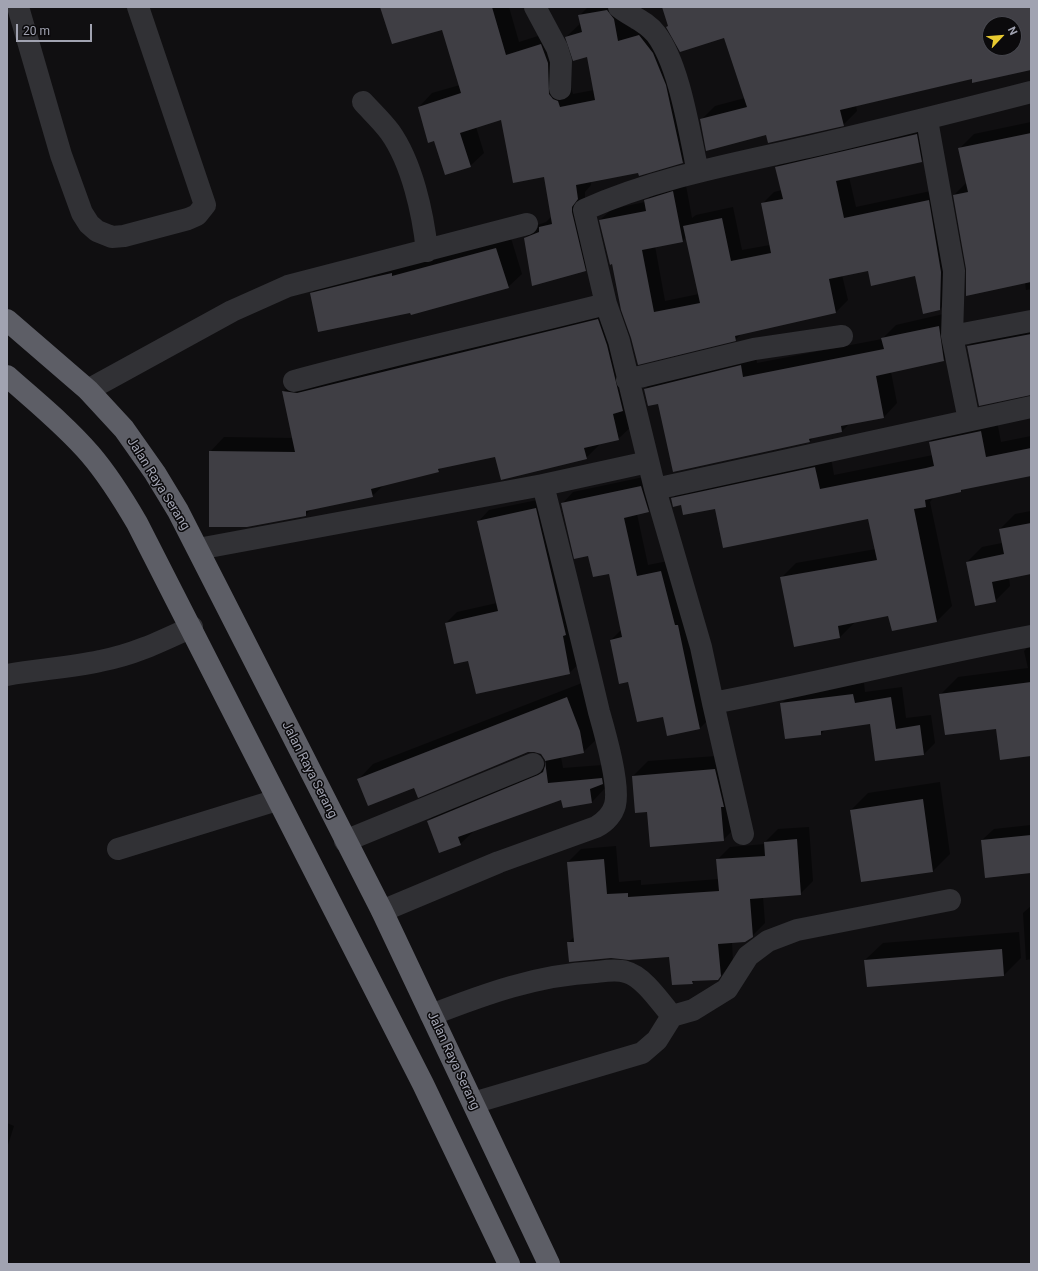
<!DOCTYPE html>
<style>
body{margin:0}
#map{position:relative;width:1038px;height:1271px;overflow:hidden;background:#100f11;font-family:Roboto,sans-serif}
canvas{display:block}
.frame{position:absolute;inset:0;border:8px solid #a1a3b1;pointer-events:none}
.north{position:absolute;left:982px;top:16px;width:40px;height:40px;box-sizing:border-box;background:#0b0a0c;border:1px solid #47474e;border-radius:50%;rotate:64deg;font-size:11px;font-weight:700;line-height:16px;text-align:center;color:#a1a3b1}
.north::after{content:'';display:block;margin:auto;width:14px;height:18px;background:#e8ca30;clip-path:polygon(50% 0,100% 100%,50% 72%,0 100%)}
.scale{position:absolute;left:16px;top:24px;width:76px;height:18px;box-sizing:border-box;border:2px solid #a1a3b1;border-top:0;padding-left:5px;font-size:12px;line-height:14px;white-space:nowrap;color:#a1a3b1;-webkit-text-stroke:3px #0b0a0c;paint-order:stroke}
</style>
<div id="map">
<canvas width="1038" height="1271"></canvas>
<div class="frame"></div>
<div class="north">N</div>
<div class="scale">20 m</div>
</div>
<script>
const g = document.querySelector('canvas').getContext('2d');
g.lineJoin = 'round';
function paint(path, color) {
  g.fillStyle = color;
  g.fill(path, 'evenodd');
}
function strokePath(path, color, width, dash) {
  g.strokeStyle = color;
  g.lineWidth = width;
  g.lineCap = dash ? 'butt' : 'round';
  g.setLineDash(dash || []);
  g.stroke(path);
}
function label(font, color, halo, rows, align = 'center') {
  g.font = font + ' Roboto,sans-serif';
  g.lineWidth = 3;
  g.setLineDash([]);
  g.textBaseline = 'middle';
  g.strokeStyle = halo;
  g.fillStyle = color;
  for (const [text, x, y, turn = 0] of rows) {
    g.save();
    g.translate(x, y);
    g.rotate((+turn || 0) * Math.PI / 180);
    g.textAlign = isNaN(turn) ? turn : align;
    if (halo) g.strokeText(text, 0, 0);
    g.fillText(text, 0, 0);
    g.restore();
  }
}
paint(new Path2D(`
 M 381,7 L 509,7 L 519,42 L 554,31 L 567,86 L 571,88 L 573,94 L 594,90 L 588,56 L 566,37 L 581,23 L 580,15 L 588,7 L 627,7 L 631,29 L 653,22 L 696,148 L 683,162 L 591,181 L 591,185 L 585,192 L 585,199 L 598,257 L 585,271 L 525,238 L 538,225 L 546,222 L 552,216 L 545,176 L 502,119 L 476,127 L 484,153 L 470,166 L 435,139 L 419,107 L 432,93 L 460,85 L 442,28 Z
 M 663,7 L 1031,7 L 1031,65 L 856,106 L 857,111 L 843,125 L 767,134 L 701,120 L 715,106 L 745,98 L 725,36 L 669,26 ZM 990,24 L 1014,24 L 1014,48 L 990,48 Z
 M 1031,122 L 1031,289 L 1026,290 L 1025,282 L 967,269 L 954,195 L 967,182 L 959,149 L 974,134 Z
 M 928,123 L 933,150 L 921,161 L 849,177 L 856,207 L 940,189 L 952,297 L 940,309 L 915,275 L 868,270 L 842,275 L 848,300 L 836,312 L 742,333 L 735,340 L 638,363 L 600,220 L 612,209 L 645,202 L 657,189 L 685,180 L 692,218 L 696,215 L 733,207 L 742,250 L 770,245 L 762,204 L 774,192 L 782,190 L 776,167 L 787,156 ZM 686,237 L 699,294 L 665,301 L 655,246 L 683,241 Z
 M 510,235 L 522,274 L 508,287 L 411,312 L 311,294 L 324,280 Z
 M 612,305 L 633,425 L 618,439 L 601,443 L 586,458 L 495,456 L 442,467 L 438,471 L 384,485 L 372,496 L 312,509 L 305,515 L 210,452 L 224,437 L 293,438 L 283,392 L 297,377 Z
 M 952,312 L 958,346 L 944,360 L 891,372 L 897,403 L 884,417 L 849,424 L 842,431 L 814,437 L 809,442 L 659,403 L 645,389 L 658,375 L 755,352 L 757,363 L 882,339 L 896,325 Z
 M 1031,320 L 1031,394 L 968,346 L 985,329 Z
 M 996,416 L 1001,442 L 1031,436 L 1031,475 L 964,488 L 961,491 L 935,496 L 930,502 L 952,606 L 937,621 L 889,615 L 855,622 L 840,637 L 781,578 L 796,563 L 876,549 L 869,517 L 716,508 L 682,504 L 672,499 L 687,484 L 830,452 L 834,475 L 933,455 L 930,442 L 945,427 Z
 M 653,475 L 660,500 L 648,511 L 637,514 L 648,565 L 673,560 L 711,717 L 700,728 L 664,715 L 629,681 L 611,640 L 622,629 L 610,573 L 588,555 L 562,504 L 573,492 Z
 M 547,498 L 581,662 L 569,673 L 469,660 L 446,623 L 457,612 L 497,603 L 478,522 L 489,510 Z
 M 1031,511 L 1031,573 L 1009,577 L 1010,586 L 995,601 L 967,562 L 982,547 L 1002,543 L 1000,529 L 1015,514 Z
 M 1031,644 L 1031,749 L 940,695 L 958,677 L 1028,668 L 1024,651 Z
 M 582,683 L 598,738 L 583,752 L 561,757 L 563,768 L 616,764 L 606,787 L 592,802 L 562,798 L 475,830 L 460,844 L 428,821 L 443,806 L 546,764 L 546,759 L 542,754 L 535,751 L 528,751 L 415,787 L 359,779 L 373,764 Z
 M 864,683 L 865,692 L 902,687 L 906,718 L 931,715 L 935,743 L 924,754 L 876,760 L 871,723 L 825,730 L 821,734 L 781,704 L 792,693 Z
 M 730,755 L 738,825 L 723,840 L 648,811 L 633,776 L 648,761 Z
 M 940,782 L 950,854 L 933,871 L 861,881 L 851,810 L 868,793 Z
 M 1031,825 L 1031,872 L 982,840 L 994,829 Z
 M 809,827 L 813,881 L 800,894 L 763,897 L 765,923 L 752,936 L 732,942 L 733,962 L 718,979 L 695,980 L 692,983 L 670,956 L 568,943 L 575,936 L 568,862 L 581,849 L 616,846 L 619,882 L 641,880 L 641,885 L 719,879 L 717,860 L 730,847 L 765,844 L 765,842 L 778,829 Z
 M 1031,906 L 1031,959 L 1026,960 L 1023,913 Z
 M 1019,932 L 1021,958 L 1004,975 L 865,960 L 883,943 Z
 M 7,1123 L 14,1126 L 7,1148 Z`), '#0007');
paint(new Path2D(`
 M 380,7 L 492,7 L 506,55 L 541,44 L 548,63 L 549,94 L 553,99 L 558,101 L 560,107 L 595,100 L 587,57 L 573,61 L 565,37 L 582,32 L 578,15 L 607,10 L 614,19 L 618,41 L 639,35 L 653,53 L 666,85 L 683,163 L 639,176 L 638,173 L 576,185 L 578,199 L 572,207 L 572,212 L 586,271 L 532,286 L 524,238 L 539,232 L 539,227 L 552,224 L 544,177 L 513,183 L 501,120 L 460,133 L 471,167 L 445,175 L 434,141 L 428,143 L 418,107 L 461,93 L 442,30 L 392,44 Z
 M 662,7 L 1031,7 L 1031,70 L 972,83 L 972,79 L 840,110 L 844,126 L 768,143 L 766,135 L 706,151 L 700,119 L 747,107 L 724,38 L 680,52 L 666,27 L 668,26 ZM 990,24 L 1014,24 L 1014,48 L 990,48 Z
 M 1031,133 L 1031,282 L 966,296 L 966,269 L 953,195 L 968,192 L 958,148 Z
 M 917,134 L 922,162 L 836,181 L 844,218 L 929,200 L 941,272 L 940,310 L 923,314 L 915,276 L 871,286 L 868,271 L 829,279 L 836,313 L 735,336 L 736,341 L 638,365 L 631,338 L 621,310 L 612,264 L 610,265 L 599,220 L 646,211 L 644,200 L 673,191 L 683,242 L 642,250 L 654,312 L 700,303 L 683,226 L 722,218 L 731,261 L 771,253 L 761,203 L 783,199 L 775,167 Z
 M 496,248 L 509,288 L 411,315 L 410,313 L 318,332 L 310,293 L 370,278 L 392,273 L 392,276 Z
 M 598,319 L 607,345 L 623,411 L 613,414 L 619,440 L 584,448 L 587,459 L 501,480 L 495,457 L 438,469 L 439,472 L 371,489 L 373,497 L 306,511 L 306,516 L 247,527 L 209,527 L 209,451 L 295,452 L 282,391 L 297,393 Z
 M 939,326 L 944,361 L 876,376 L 884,418 L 841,426 L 842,432 L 809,439 L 810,442 L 673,472 L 658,404 L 648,406 L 644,389 L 741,365 L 743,377 L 884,349 L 881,338 Z
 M 1031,334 L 1031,395 L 979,406 L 967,346 Z
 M 981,431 L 986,457 L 1031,448 L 1031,476 L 961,490 L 961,492 L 925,500 L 926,507 L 914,509 L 937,622 L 892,631 L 888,616 L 838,626 L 840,638 L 794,647 L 780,577 L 877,560 L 868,519 L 723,548 L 715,509 L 683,515 L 681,505 L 673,507 L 671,498 L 815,467 L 820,489 L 926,468 L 934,466 L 929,442 Z
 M 641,486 L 649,512 L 624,518 L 637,576 L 661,571 L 675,625 L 678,625 L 700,729 L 667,736 L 663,717 L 637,722 L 628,682 L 619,684 L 610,640 L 622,637 L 609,574 L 593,577 L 588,556 L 574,559 L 561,503 Z
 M 536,508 L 566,635 L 563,636 L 570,674 L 476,694 L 468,661 L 454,664 L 445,623 L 498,611 L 477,521 Z
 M 1031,523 L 1031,574 L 992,582 L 996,602 L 975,606 L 966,562 L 1004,554 L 999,529 Z
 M 1031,682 L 1031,756 L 1000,760 L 996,729 L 945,735 L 939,694 Z
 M 853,694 L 855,703 L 891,697 L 896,729 L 920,725 L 924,755 L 875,761 L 870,724 L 821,731 L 821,735 L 785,739 L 780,703 Z
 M 567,697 L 580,731 L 584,753 L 545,761 L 548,783 L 602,778 L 603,784 L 590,789 L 592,803 L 563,808 L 561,800 L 458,837 L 461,845 L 439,853 L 427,821 L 538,775 L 543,772 L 545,766 L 545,760 L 541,754 L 534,752 L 528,752 L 418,798 L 414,788 L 368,806 L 357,779 Z
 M 715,769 L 724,807 L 721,807 L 724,841 L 650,847 L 647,812 L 635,813 L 632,776 Z
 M 923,799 L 933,872 L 861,882 L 850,810 Z
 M 1031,835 L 1031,873 L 985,878 L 981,840 Z
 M 797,839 L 801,895 L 750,899 L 753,937 L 745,942 L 718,944 L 721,976 L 718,980 L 692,981 L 693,984 L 672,985 L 669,957 L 629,960 L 611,958 L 569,962 L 567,942 L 574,942 L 567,862 L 604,859 L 607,894 L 628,893 L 628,897 L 719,891 L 716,859 L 765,856 L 764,842 Z
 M 1002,949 L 1004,976 L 867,987 L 864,960 Z`), '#3f3e44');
strokePath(new Path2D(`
 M 18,7 L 61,155 L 82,213 L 89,224 L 97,231 L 112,237 L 124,236 L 188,219 L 197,215 L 205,205 L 138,7
 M 535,7 L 557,48 L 561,61 L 560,89
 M 619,7 C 631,17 645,20 656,34 C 680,66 689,132 698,172
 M 1031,92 C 957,111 882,130 808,147 C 732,164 655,178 584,210 L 606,304 L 619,341 L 655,489 L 701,647 L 713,703 C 819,683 924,656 1031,636
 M 363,102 C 372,112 382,121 390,132 C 412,163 423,213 427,251
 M 927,120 L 954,271 L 952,336 L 969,420
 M 952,336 L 1031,321
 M 627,380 L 754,349 L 842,336
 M 294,381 C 398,353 503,330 606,304
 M 88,390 L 232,311 L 288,286 L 527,224
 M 655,489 L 1031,407
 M 198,549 L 543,485 L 648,462
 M 7,675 C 38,669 69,668 100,661 C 133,655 162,641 192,627
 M 713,703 L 743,834
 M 345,841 L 533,764
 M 118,849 L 277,800
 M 382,911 L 499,862 L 596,827 C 605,822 612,816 615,805 C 620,785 605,733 599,712 C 581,636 562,560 543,485
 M 431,1015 C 485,994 537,975 596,972 C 605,971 617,969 626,972 C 643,976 661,1003 672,1016
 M 473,1103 L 642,1053 L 657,1040 L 672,1016 L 693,1010 L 727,989 L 748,956 L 768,941 L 797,930 L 950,900`), '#313135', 22);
strokePath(new Path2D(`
 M 7,320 L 88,390 L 124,429 L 155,473 L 178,511 L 382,911 L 549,1264
 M 7,376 C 35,401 65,425 90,454 C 108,475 123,499 137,523 L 423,1084 L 509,1264`), '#5d5e66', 22);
label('13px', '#a1a3b1', '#0b0a0c', [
 ["Jalan Raya Serang",158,484,58],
 ["Jalan Raya Serang",309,770,63],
 ["Jalan Raya Serang",453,1061,65]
]);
</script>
